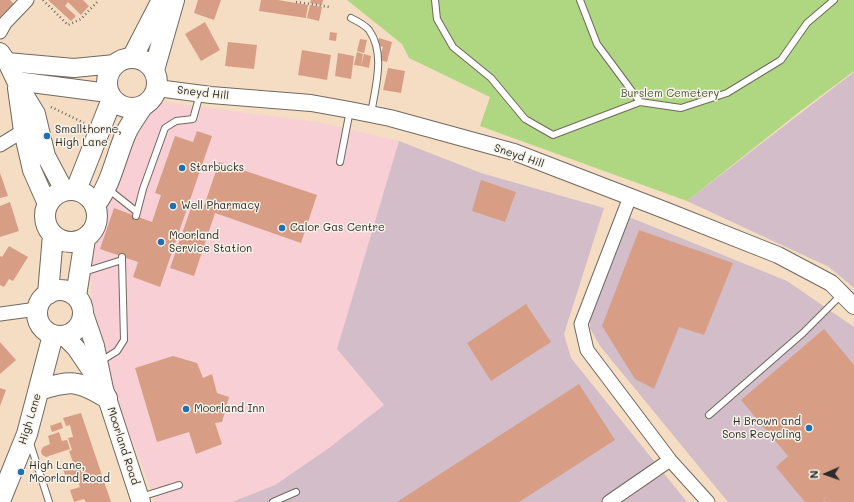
<!DOCTYPE html>
<style>
body{margin:0}
#map{position:relative;width:854px;height:502px;overflow:hidden;background:#f4ddc2;font-family:Mali,sans-serif}
canvas{display:block}
.north{position:absolute;left:806px;top:454px;width:40px;height:40px;-webkit-text-stroke:3px #f7f3e8;paint-order:stroke;rotate:268deg;font-size:11px;font-weight:700;line-height:16px;text-align:center;color:#2b2b2b}
.north::after{content:'';display:block;margin:auto;width:14px;height:18px;background:#2b2b2b;clip-path:polygon(50% 0,100% 100%,50% 72%,0 100%)}
</style>
<div id="map">
<canvas width="854" height="502"></canvas>
<div class="north">N</div>
</div>
<script>
const g = document.querySelector('canvas').getContext('2d');
g.lineJoin = 'round';
function paint(path, color) {
  g.fillStyle = color;
  g.fill(path, 'evenodd');
}
function strokePath(path, color, width, dash) {
  g.strokeStyle = color;
  g.lineWidth = width;
  g.lineCap = dash ? 'butt' : 'round';
  g.setLineDash(dash || []);
  g.stroke(path);
}
function label(font, color, halo, rows, align = 'center') {
  g.font = font + ' Mali,sans-serif';
  g.lineWidth = 3;
  g.setLineDash([]);
  g.textBaseline = 'middle';
  g.strokeStyle = halo;
  g.fillStyle = color;
  for (const [text, x, y, turn = 0] of rows) {
    g.save();
    g.translate(x, y);
    g.rotate((+turn || 0) * Math.PI / 180);
    g.textAlign = isNaN(turn) ? turn : align;
    if (halo) g.strokeText(text, 0, 0);
    g.fillText(text, 0, 0);
    g.restore();
  }
}
paint(new Path2D(`
 M 164,102 L 317,122 L 399,141 L 337,349 L 384,405 L 329,448 L 275,485 L 232,502 L 156,502 L 106,373 L 93,322 L 90,268 L 101,224 L 119,169 L 138,120 Z`), '#f7cfd5');
paint(new Path2D(`
 M 854,72 L 854,288 L 829,267 L 687,201 Z
 M 399,141 L 481,173 L 604,208 L 564,334 L 571,358 L 687,502 L 232,502 L 275,485 L 329,448 L 384,405 L 337,349 Z
 M 629,217 L 787,281 L 854,327 L 854,502 L 728,502 L 600,346 L 590,328 L 590,319 Z`), '#d2bdc8');
paint(new Path2D(`
 M 347,0 L 854,0 L 854,71 L 798,113 L 687,201 L 480,126 L 490,97 L 409,58 L 402,44 Z`), '#afd681');
paint(new Path2D(`
 M 0,0 L 10,0 L 15,5 L 0,21 Z
 M 48,0 L 83,0 L 89,6 L 81,15 L 68,2 L 65,6 L 76,16 L 71,21 Z
 M 198,0 L 221,0 L 214,20 L 194,13 Z
 M 261,0 L 278,0 L 308,5 L 306,18 L 259,11 Z
 M 311,0 L 323,0 L 322,5 L 310,3 Z
 M 310,5 L 322,7 L 319,21 L 307,18 Z
 M 205,22 L 220,50 L 201,61 L 185,34 Z
 M 330,32 L 337,33 L 336,41 L 329,40 Z
 M 379,38 L 392,42 L 387,62 L 379,60 L 383,47 L 377,45 Z
 M 360,39 L 367,40 L 364,53 L 357,51 Z
 M 228,42 L 257,45 L 254,69 L 225,66 Z
 M 302,50 L 331,55 L 327,80 L 298,75 Z
 M 357,52 L 363,54 L 361,66 L 354,65 Z
 M 338,53 L 354,56 L 351,79 L 335,76 Z
 M 364,54 L 371,56 L 369,68 L 361,66 Z
 M 388,68 L 405,71 L 401,93 L 383,90 Z
 M 197,131 L 212,136 L 160,287 L 133,277 L 138,262 L 100,249 L 114,208 L 152,222 L 161,195 L 155,193 L 175,136 L 193,142 Z
 M 219,162 L 317,195 L 301,243 L 215,213 L 194,276 L 170,268 L 192,205 L 203,209 Z
 M 0,173 L 8,196 L 0,198 Z
 M 481,180 L 516,192 L 505,222 L 472,211 Z
 M 10,202 L 19,231 L 0,237 L 0,206 Z
 M 639,230 L 733,263 L 704,335 L 679,327 L 654,389 L 635,379 L 602,326 Z
 M 9,246 L 28,257 L 13,281 L 9,279 L 4,287 L 0,285 L 0,256 L 2,257 Z
 M 526,304 L 551,342 L 491,381 L 467,343 Z
 M 824,329 L 854,365 L 854,502 L 826,502 L 825,501 L 823,502 L 805,502 L 776,467 L 788,456 L 741,400 Z
 M 0,342 L 16,360 L 0,374 Z
 M 173,356 L 197,363 L 203,378 L 212,374 L 217,393 L 229,397 L 222,422 L 215,423 L 222,444 L 196,454 L 189,432 L 157,442 L 135,368 Z
 M 579,384 L 615,440 L 519,502 L 397,502 Z
 M 0,388 L 6,390 L 0,406 Z
 M 81,413 L 111,502 L 86,502 L 84,499 L 74,502 L 70,490 L 80,487 L 77,478 L 67,481 L 63,469 L 74,465 L 69,451 L 72,450 L 68,438 L 73,437 L 70,425 L 66,426 L 63,418 Z
 M 61,422 L 63,428 L 52,432 L 50,426 Z
 M 59,432 L 62,441 L 67,440 L 70,449 L 46,457 L 42,455 L 41,451 L 43,447 L 50,444 L 48,436 Z`), '#d89e85');
const service = new Path2D(`
 M 435,0 L 437,19 L 453,47 L 491,78 L 525,119 L 553,135 L 640,102 L 681,108 L 727,93 L 781,60 L 807,23 L 834,0
 M 580,0 L 597,44 L 640,102
 M 351,18 C 357,21 365,25 369,30 C 386,54 375,88 371,114
 M 340,162 L 350,110
 M 108,189 L 137,212
 M 136,216 L 143,189 L 165,128 L 176,121 L 193,119 L 200,94
 M 84,272 L 122,260 L 122,257
 M 101,361 L 117,351 L 124,340 L 122,260
 M 709,415 L 803,333 L 841,295
 M 30,443 L 49,502
 M 141,497 L 179,485
 M 273,502 L 296,492`);
const minor = new Path2D(`
 M 0,32 L 5,23 L 27,0
 M 0,145 L 23,131
 M 630,197 L 581,324 L 587,350 L 670,460 L 708,502
 M 0,314 L 37,309
 M 609,502 L 670,460`);
const tertiary = new Path2D(`
 M 157,88 L 211,95 L 311,103 L 350,110 L 390,118 L 514,152 L 667,211 L 778,255 L 831,283 L 854,306`);
const secondary = new Path2D(`
 M 0,52 L 7,62 L 16,81 L 36,114 L 46,156 L 64,190
 M 7,62 L 74,68 L 115,64
 M 16,81 L 108,93
 M 17,88 L 23,131 L 32,170 L 47,204
 M 84,314 L 95,346 L 104,389 L 141,502
 M 64,336 L 76,348 L 99,382`);
const primary = new Path2D(`
 M107 83a25 25 0 1 1 50 0a25 25 0 1 1-50 0Z
 M 132,58 L 162,0
 M 154,70 L 174,0
 M45 216a26 26 0 1 1 52 0a26 26 0 1 1-52 0Z
 M 76,190 L 112,99
 M 95,205 C 111,185 116,156 126,133 C 130,124 137,115 142,107
 M37 313a23 23 0 1 1 46 0a23 23 0 1 1-46 0Z
 M 48,294 L 53,235
 M 76,296 L 85,239
 M 39,390 C 71,380 78,380 107,398
 M 0,501 L 27,434 L 53,335`);
strokePath(service, '#716960', 8);
strokePath(minor, '#716960', 15);
strokePath(tertiary, '#716960', 18);
strokePath(secondary, '#716960', 20);
strokePath(primary, '#716960', 22);
strokePath(new Path2D(`
 M 43,0 L 68,25 L 81,19 L 99,0
 M 296,2 L 330,7
 M 51,107 L 84,123`), '#716960', 2.5, [1, 3]);
strokePath(service, '#fff', 6);
strokePath(minor, '#fff', 13);
strokePath(tertiary, '#fff', 16);
strokePath(secondary, '#fff', 18);
strokePath(primary, '#fff', 20);
for (const [x, y, r, color] of [
 [47,136,4,"#1f6fb2"],
 [182,168,4,"#1f6fb2"],
 [173,206,4,"#1f6fb2"],
 [282,228,4,"#1f6fb2"],
 [161,242,4,"#1f6fb2"],
 [186,409,4,"#1f6fb2"],
 [809,428,4,"#1f6fb2"],
 [21,472,4,"#1f6fb2"]
]) {
  const dot = new Path2D();
  dot.arc(x, y, r, 0, 2 * Math.PI);
  g.fillStyle = color;
  g.fill(dot);
  strokePath(dot, '#f7f3e8', 1.5);
}
label('11px', '#2b2b2b', '#f7f3e8', [
 ["Sneyd Hill",203,93,7],
 ["Sneyd Hill",519,156,19],
 ["High Lane",30,419,-73],
 ["Moorland Road",123,446,72]
]);
label('11px', '#4c5640', '#f7f3e8', [
 ["Burslem Cemetery",670,94]
]);
label('11px', '#2b2b2b', '#f7f3e8', [
 ["Smallthorne,",55,130],
 ["High Lane",55,143],
 ["Starbucks",190,168],
 ["Well Pharmacy",181,206],
 ["Calor Gas Centre",290,228],
 ["Moorland",169,236],
 ["Service Station",169,249],
 ["Moorland Inn",194,409],
 ["H Brown and",801,422,"right"],
 ["Sons Recycling",801,435,"right"],
 ["High Lane,",29,466],
 ["Moorland Road",29,479]
], 'left');
</script>
